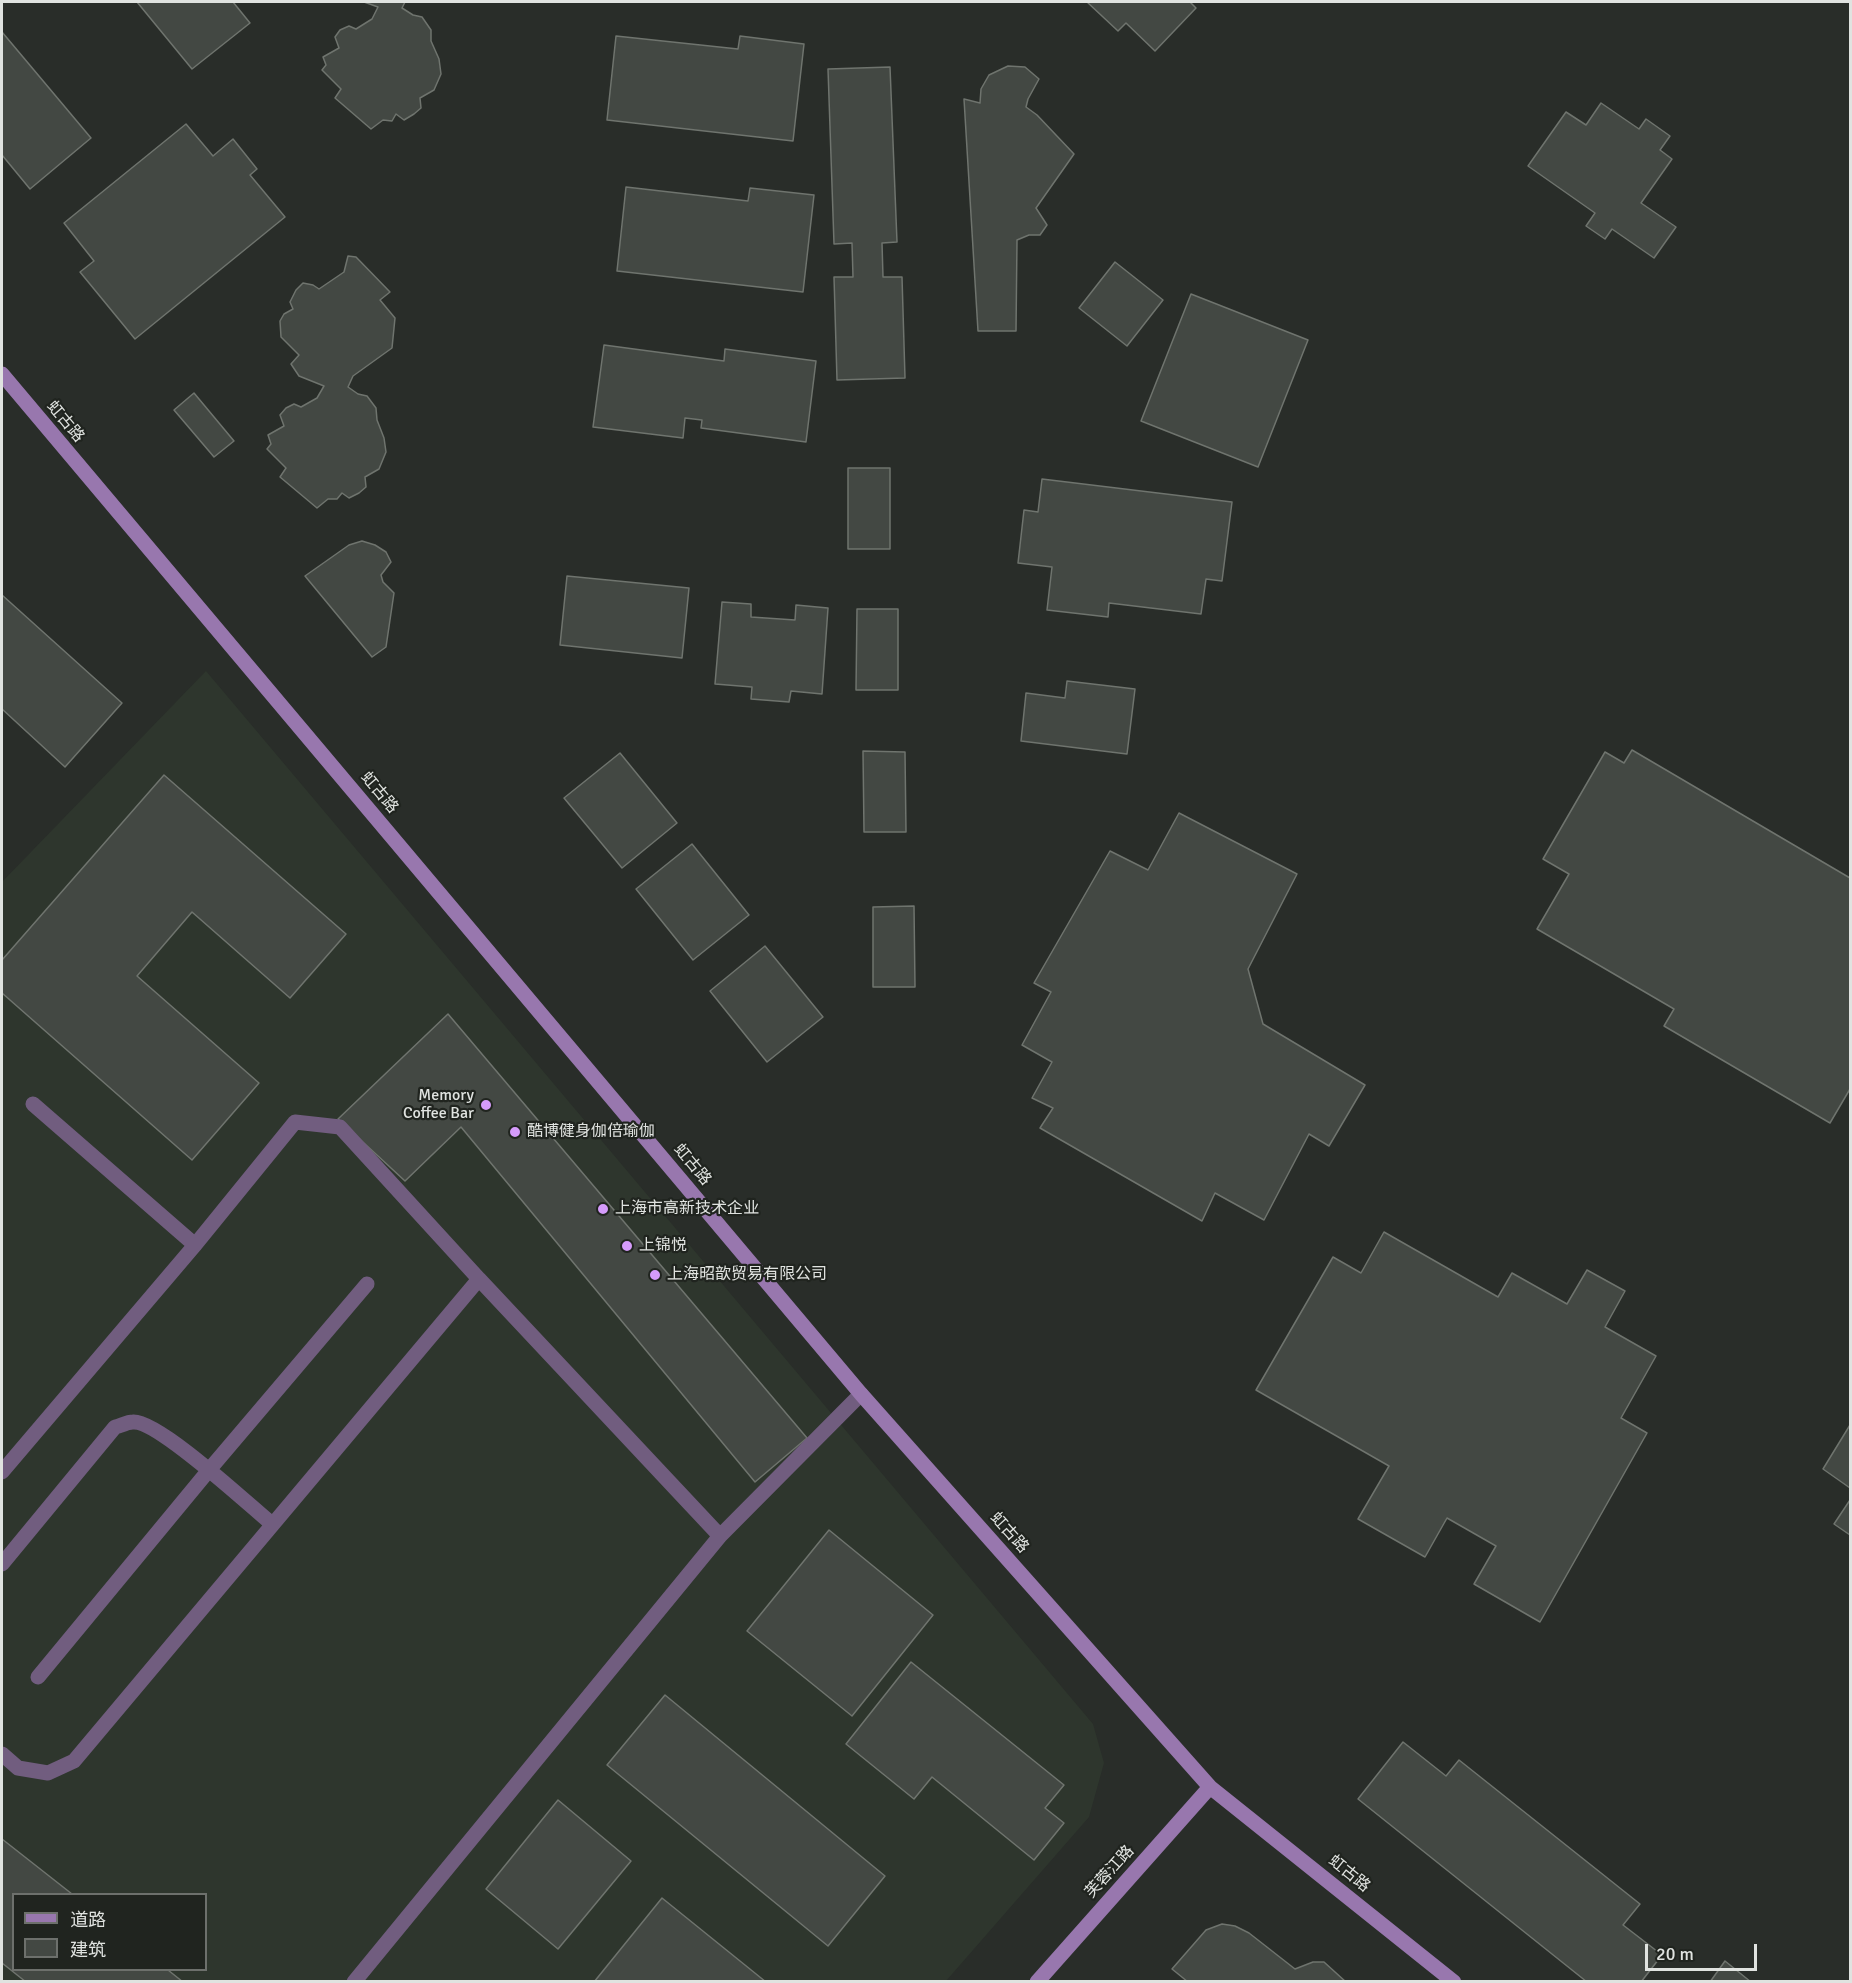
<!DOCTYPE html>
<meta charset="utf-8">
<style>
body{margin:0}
#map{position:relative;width:1852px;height:1983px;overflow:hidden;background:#292d29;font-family:Signika,"Noto Sans SC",sans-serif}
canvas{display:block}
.frame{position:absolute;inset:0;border:3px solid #e0e3e0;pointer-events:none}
.legend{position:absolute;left:12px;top:1893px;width:195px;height:78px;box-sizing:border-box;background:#20241f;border:2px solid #6d706c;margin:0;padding:8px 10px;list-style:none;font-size:18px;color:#e0e3e0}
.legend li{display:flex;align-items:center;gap:12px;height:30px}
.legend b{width:30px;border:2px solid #6d706c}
.scale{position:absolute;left:1645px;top:1944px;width:112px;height:27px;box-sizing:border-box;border:3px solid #e0e3e0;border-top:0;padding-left:8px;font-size:18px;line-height:21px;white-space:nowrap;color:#e0e3e0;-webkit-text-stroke:4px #20241f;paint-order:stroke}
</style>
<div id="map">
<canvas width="1852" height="1983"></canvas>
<div class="frame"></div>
<ul class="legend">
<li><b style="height:8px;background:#9877ae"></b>道路</li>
<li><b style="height:16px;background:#434843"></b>建筑</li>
</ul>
<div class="scale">20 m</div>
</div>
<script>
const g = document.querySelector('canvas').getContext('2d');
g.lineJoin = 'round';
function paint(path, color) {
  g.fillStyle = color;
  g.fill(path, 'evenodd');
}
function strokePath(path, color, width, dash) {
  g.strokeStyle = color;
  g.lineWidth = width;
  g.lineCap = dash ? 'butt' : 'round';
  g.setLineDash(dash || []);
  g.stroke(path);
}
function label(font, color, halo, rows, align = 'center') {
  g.font = font + ' Signika,"Noto Sans SC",sans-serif';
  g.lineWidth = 4.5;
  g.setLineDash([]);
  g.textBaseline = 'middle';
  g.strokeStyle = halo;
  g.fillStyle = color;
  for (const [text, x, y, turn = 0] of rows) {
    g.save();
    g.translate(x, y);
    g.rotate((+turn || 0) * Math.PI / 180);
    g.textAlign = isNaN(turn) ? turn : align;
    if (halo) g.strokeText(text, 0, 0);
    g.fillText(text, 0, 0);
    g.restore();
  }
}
paint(new Path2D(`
 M 206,671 L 1093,1724 L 1104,1763 L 1089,1817 L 946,1981 L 2,1981 L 2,882 ZM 14,1894 L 206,1894 L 206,1970 L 14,1970 Z`), '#2e362d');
const building = new Path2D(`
 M 137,2 L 233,2 L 250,23 L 192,69 Z
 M 364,2 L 405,2 L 402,8 L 413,15 L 422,17 L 431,30 L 431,41 L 439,59 L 441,74 L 434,90 L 420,98 L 421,108 L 414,114 L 404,120 L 396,114 L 392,121 L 383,120 L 371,129 L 335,98 L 341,89 L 322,70 L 326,65 L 323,57 L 339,48 L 335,37 L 340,30 L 349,26 L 356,29 L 372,19 L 378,7 Z
 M 1087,2 L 1190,2 L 1196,8 L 1155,51 L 1126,23 L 1118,31 Z
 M 2,32 L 91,138 L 30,189 L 2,155 Z
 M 616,36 L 738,49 L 740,36 L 804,44 L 793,141 L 607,120 Z
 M 1008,66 L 1025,67 L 1039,79 L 1028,99 L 1026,107 L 1037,115 L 1074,154 L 1036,208 L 1047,225 L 1040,235 L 1029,235 L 1017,240 L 1016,331 L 978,331 L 964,99 L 980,103 L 981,89 L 989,75 Z
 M 890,67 L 897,242 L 882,243 L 883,277 L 902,277 L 905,378 L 837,380 L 834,277 L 853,277 L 852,243 L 834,244 L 828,69 Z
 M 1601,103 L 1639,129 L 1646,119 L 1670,136 L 1660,150 L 1672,159 L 1641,203 L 1676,227 L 1654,258 L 1612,229 L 1605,239 L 1586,226 L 1595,213 L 1528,166 L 1566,112 L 1586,125 Z
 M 186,124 L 213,156 L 233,139 L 257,169 L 250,175 L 285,217 L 135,339 L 80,272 L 94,261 L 64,223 Z
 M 626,187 L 748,201 L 750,188 L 814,195 L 803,292 L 617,271 Z
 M 348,256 L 356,257 L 390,292 L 380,300 L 395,318 L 392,348 L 353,376 L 348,387 L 358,394 L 367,396 L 376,408 L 377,420 L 384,438 L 386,452 L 379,469 L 365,477 L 366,487 L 359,493 L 349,498 L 342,493 L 337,499 L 328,499 L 317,508 L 280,477 L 286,468 L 267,449 L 271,444 L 268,435 L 284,426 L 280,415 L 286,408 L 294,404 L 301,407 L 317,398 L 324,386 L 299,376 L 291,364 L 299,355 L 281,337 L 280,321 L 284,314 L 293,309 L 290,302 L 296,290 L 303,283 L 313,285 L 319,289 L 344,272 Z
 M 1115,262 L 1163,300 L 1127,346 L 1079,308 Z
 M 1191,294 L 1308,340 L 1258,467 L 1141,421 Z
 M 604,345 L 724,361 L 725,349 L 816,361 L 806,442 L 701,428 L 702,420 L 685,418 L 683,438 L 593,427 Z
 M 194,393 L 234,441 L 214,457 L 174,410 Z
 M 848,468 L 890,468 L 890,549 L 848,549 Z
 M 1042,479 L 1232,502 L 1222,581 L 1206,579 L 1201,614 L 1109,603 L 1108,617 L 1047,610 L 1052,567 L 1018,563 L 1024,510 L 1038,512 Z
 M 362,541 L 375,545 L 386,552 L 391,562 L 381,575 L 383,582 L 394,593 L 386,647 L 372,657 L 305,576 L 349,545 Z
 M 567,576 L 689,588 L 682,658 L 560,645 Z
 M 2,595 L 122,703 L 65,767 L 2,709 Z
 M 722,602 L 751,604 L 751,617 L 795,620 L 796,605 L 828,608 L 822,694 L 791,691 L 789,702 L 751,699 L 752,687 L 715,684 Z
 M 857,609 L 898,609 L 898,690 L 856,690 Z
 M 1067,681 L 1135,689 L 1127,754 L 1021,741 L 1026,693 L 1065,698 Z
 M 1632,750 L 1850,878 L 1850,1089 L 1830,1123 L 1664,1026 L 1674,1009 L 1537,929 L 1569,874 L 1543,859 L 1605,752 L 1624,763 Z
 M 863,751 L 905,752 L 906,832 L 864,832 Z
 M 620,753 L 677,823 L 622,868 L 564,798 Z
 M 164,775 L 346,934 L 290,998 L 192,912 L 137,976 L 259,1083 L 192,1160 L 2,993 L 2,960 Z
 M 1179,813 L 1297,874 L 1248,969 L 1263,1024 L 1365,1085 L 1329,1146 L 1309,1134 L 1264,1220 L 1215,1193 L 1202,1221 L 1040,1128 L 1053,1108 L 1032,1098 L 1052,1062 L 1022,1045 L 1051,992 L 1034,983 L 1110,851 L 1148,870 Z
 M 692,844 L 749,915 L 693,960 L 636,889 Z
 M 914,906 L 915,987 L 873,987 L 873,907 Z
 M 765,946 L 823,1017 L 767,1062 L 710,991 Z
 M 448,1014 L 807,1438 L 755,1482 L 461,1127 L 405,1181 L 338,1119 Z
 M 1384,1232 L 1498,1297 L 1512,1273 L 1567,1304 L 1587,1270 L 1625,1291 L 1605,1327 L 1656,1356 L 1621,1418 L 1647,1433 L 1540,1622 L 1474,1584 L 1496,1546 L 1447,1518 L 1425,1557 L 1358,1519 L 1389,1466 L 1256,1390 L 1333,1257 L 1361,1273 Z
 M 1850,1425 L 1850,1488 L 1823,1469 Z
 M 1850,1500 L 1850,1535 L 1834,1524 Z
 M 829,1530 L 933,1615 L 852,1716 L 747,1631 Z
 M 911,1662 L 1064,1785 L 1045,1808 L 1064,1823 L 1034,1860 L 932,1777 L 914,1799 L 846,1744 Z
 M 665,1695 L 885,1876 L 828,1946 L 607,1765 Z
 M 1403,1742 L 1446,1776 L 1459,1760 L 1640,1904 L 1623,1925 L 1662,1955 L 1641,1982 L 1587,1982 L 1358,1799 Z
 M 558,1800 L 631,1861 L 558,1949 L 486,1889 Z
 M 2,1839 L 72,1894 L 14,1894 L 14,1970 L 168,1970 L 183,1982 L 26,1982 L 2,1963 Z
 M 662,1898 L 766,1982 L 594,1982 Z
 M 1222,1924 L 1235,1926 L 1249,1933 L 1295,1969 L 1313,1962 L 1324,1962 L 1346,1982 L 1188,1982 L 1172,1969 L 1206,1930 Z
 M 1725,1961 L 1751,1982 L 1710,1982 Z`);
paint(building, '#434843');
strokePath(building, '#6f746e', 1.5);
strokePath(new Path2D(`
 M 33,1104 L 195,1245
 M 2,1472 L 195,1245 L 295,1122 L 340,1127 L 479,1279
 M 720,1536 L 861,1394
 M 2,1564 L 115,1427 C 120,1426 127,1422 133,1422 C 158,1420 249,1505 272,1524
 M 38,1677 L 209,1470 L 367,1284
 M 2,1754 L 18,1768 L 48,1773 L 74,1761 L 479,1279 L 720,1536 L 354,1982`), '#715d7f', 15);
strokePath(new Path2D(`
 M 2,374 L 861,1394 L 1210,1787 L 1454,1982
 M 1037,1982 L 1210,1787`), '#9877ae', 15);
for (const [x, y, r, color] of [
 [486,1105,6,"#d59bfb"],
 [515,1132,6,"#d59bfb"],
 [603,1209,6,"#d59bfb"],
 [627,1246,6,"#d59bfb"],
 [655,1275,6,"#d59bfb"]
]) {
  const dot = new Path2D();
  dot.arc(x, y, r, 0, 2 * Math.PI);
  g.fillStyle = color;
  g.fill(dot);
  strokePath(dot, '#20241f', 2);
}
label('16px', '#e0e3e0', '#20241f', [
 ["虹古路",65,422,50],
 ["虹古路",379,793,50],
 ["虹古路",692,1165,50],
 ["虹古路",1009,1533,48],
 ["芙蓉江路",1110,1872,-48],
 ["虹古路",1349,1874,39]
]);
label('16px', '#e0e3e0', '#20241f', [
 ["Memory",474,1096,"right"],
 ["Coffee Bar",474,1114,"right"],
 ["酷博健身伽倍瑜伽",527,1132],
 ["上海市高新技术企业",615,1209],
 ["上锦悦",639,1246],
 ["上海昭歆贸易有限公司",667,1275]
], 'left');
</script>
